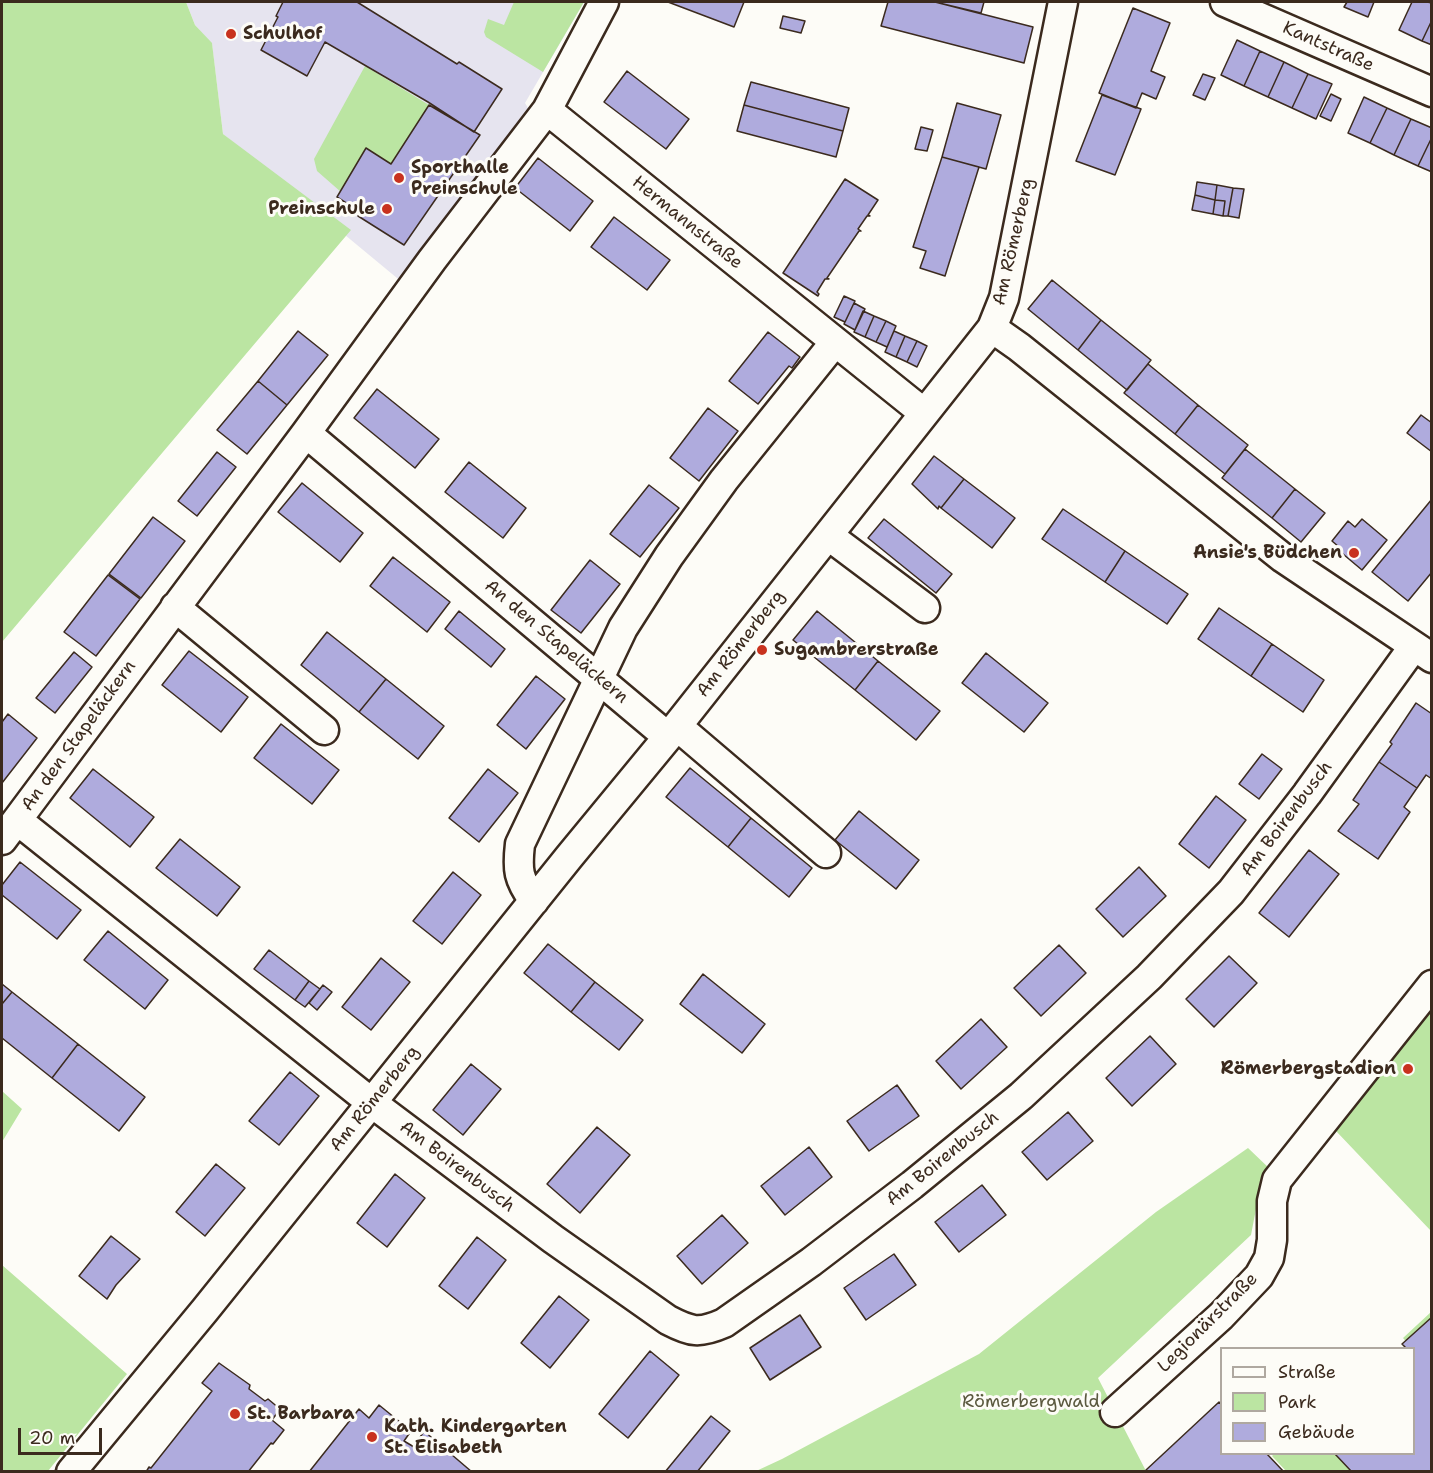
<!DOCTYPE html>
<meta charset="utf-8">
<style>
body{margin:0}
#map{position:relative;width:1433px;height:1473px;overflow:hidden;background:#fdfcf7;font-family:"Shantell Sans",sans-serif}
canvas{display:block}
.frame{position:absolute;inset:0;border:3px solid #3b2a1e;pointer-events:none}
.legend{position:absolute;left:1220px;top:1347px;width:195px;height:108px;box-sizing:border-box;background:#fdfcf7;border:2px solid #afa8a0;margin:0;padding:8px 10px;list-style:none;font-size:18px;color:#3b2a1e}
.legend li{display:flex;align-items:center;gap:12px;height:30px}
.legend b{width:30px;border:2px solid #afa8a0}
.scale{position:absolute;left:18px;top:1428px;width:84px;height:27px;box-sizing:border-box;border:3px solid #3b2a1e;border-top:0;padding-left:8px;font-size:18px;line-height:21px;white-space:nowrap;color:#3b2a1e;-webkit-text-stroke:4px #fdfcf7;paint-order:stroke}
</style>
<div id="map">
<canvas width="1433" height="1473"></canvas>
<div class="frame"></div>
<ul class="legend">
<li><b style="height:8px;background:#fdfcf7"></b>Straße</li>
<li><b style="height:16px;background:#bbe5a2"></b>Park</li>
<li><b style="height:16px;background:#afabdd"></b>Gebäude</li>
</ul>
<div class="scale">20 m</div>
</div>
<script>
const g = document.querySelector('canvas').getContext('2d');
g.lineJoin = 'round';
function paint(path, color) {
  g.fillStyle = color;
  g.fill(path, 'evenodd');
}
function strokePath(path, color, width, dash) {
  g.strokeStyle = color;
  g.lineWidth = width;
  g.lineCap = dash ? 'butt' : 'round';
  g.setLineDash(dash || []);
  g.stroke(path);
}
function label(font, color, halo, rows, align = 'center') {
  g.font = font + ' "Shantell Sans",sans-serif';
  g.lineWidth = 6;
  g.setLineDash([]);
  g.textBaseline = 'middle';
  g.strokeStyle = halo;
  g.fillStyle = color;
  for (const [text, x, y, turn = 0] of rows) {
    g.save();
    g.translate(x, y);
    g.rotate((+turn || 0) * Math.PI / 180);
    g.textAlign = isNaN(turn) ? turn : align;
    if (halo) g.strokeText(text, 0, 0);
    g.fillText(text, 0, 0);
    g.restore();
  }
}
paint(new Path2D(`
 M 186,2 L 584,2 L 525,103 L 533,116 L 403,283 L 223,134 L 212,44 L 195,25 Z`), '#e6e4ef');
paint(new Path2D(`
 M 2,2 L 186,2 L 195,25 L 212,43 L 223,134 L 351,230 L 2,642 Z
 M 514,2 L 584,2 L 543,72 L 486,37 L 484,32 L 488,19 L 504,25 Z
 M 365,66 L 429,105 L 391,164 L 341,192 L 317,171 L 314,159 Z
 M 1431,1007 L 1431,1231 L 1336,1131 Z
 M 2,1091 L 22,1109 L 2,1142 Z
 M 1248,1148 L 1270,1169 L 1261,1183 L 1251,1235 L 1098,1378 L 1146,1471 L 754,1472 L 782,1459 L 979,1354 L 1156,1212 Z
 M 2,1265 L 127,1374 L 48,1471 L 2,1471 Z
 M 1431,1312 L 1431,1471 L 1286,1471 L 1272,1456 L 1274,1454 L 1414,1454 L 1414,1348 L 1409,1348 L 1410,1346 L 1403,1338 Z`), '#bbe5a2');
const building = new Path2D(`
 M 283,2 L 357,2 L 457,64 L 459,62 L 502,89 L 474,132 L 428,102 L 325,42 L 307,76 L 261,50 L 278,17 L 276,16 Z
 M 668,2 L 744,2 L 734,27 Z
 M 888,2 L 935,2 L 1033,27 L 1024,63 L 881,26 Z
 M 935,2 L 984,2 L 981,13 Z
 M 1347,2 L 1374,2 L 1368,17 L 1344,7 Z
 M 1412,2 L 1427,2 L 1432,3 L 1432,20 L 1422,41 L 1399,30 Z
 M 1133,8 L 1170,23 L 1151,71 L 1165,77 L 1156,99 L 1142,93 L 1136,108 L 1099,93 Z
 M 783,16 L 805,21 L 801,33 L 780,28 Z
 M 1432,20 L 1432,45 L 1422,41 Z
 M 1237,40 L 1260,51 L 1244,86 L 1221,75 Z
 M 1260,51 L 1284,62 L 1268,97 L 1244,86 Z
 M 1284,62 L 1308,74 L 1292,108 L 1268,97 Z
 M 627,71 L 689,119 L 666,149 L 604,102 Z
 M 1203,74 L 1215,78 L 1205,100 L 1193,95 Z
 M 1308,74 L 1332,84 L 1316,119 L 1292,108 Z
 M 751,82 L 849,108 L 843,131 L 744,105 Z
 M 1331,94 L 1341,99 L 1331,121 L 1320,116 Z
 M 1102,95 L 1141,109 L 1115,175 L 1076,161 Z
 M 1364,97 L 1387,108 L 1370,143 L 1348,133 Z
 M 957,103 L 1001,115 L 986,169 L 942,157 Z
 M 429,105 L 480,135 L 404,245 L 358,216 L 360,212 L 337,197 L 366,148 L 391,164 Z
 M 744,105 L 843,131 L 836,157 L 737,131 Z
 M 1387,108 L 1411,119 L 1394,155 L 1370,143 Z
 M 1411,119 L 1432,128 L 1432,137 L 1418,166 L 1394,155 Z
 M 921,127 L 933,130 L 927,151 L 915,149 Z
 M 1432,137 L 1432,172 L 1418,166 Z
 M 942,157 L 979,167 L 945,276 L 920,268 L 926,251 L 913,247 Z
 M 538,158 L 593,201 L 570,231 L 515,188 Z
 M 845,179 L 878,200 L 868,215 L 870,216 L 867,216 L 858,229 L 861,231 L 859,231 L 827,278 L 829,279 L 825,279 L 817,292 L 819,294 L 818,296 L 783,273 Z
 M 1197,182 L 1217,185 L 1215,200 L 1195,195 Z
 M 1217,185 L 1233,188 L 1228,216 L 1223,216 L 1225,201 L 1215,200 Z
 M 1233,188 L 1244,189 L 1239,218 L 1228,216 Z
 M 1195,195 L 1215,200 L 1213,214 L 1192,210 Z
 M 1215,200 L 1225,201 L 1223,216 L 1213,214 Z
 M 614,217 L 670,260 L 647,290 L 591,247 Z
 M 1052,280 L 1101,320 L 1078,350 L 1028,309 Z
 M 844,296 L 855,301 L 845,322 L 834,317 Z
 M 854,303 L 865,309 L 855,330 L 844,324 Z
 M 863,311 L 874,316 L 865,337 L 854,332 Z
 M 874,316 L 886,321 L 876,342 L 865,337 Z
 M 1101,320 L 1151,360 L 1127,390 L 1078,350 Z
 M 886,321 L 896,326 L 887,347 L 876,342 Z
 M 298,331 L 328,355 L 287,405 L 258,381 Z
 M 894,331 L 905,336 L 896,357 L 885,352 Z
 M 768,332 L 800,357 L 792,368 L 789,366 L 758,404 L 729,381 Z
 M 905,336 L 917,341 L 907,362 L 896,357 Z
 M 917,341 L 927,346 L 917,367 L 907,362 Z
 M 1148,364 L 1198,405 L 1175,434 L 1124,393 Z
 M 258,381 L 287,405 L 247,454 L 217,430 Z
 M 377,389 L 439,439 L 415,468 L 354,418 Z
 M 1198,405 L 1248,445 L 1225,474 L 1175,434 Z
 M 708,408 L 738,431 L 699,481 L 670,458 Z
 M 1421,415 L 1432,423 L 1432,452 L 1407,433 Z
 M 1245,449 L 1295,489 L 1272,518 L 1222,478 Z
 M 217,452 L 236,467 L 197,516 L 178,501 Z
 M 934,456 L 964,479 L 941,508 L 939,506 L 938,509 L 912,484 Z
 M 469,462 L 526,508 L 503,538 L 445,492 Z
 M 964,479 L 1015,518 L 992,548 L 941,508 Z
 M 302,483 L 363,533 L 340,562 L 278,512 Z
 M 649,485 L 679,508 L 640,557 L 610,534 Z
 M 1295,489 L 1325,513 L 1301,542 L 1272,518 Z
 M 1432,499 L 1432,572 L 1408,601 L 1372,572 Z
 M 1063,509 L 1125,551 L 1105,582 L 1042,539 Z
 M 153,517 L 185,541 L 141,598 L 109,574 Z
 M 884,519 L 952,574 L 936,593 L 868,538 Z
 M 1362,519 L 1387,540 L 1362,570 L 1337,549 L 1339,547 L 1332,541 L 1348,521 L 1355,527 Z
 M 1125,551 L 1188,594 L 1167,624 L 1105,582 Z
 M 393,557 L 450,602 L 427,632 L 370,586 Z
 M 590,560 L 620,584 L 581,633 L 551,610 Z
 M 108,575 L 140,599 L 96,656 L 64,632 Z
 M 1219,608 L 1272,644 L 1251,676 L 1198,639 Z
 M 459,611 L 505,649 L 491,667 L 445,629 Z
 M 817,611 L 878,661 L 855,690 L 793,640 Z
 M 327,632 L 386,679 L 359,712 L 301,665 Z
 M 1272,644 L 1324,680 L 1303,712 L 1251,676 Z
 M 189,651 L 248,697 L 221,732 L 162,685 Z
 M 74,652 L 92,667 L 55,713 L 36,698 Z
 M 986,653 L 1048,703 L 1024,732 L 962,683 Z
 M 878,661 L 940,711 L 916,740 L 855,690 Z
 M 536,676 L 565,699 L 526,749 L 497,725 Z
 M 386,679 L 444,726 L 418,759 L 359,712 Z
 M 1416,703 L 1432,714 L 1432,779 L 1426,775 L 1417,788 L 1379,762 L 1392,744 L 1390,742 Z
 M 8,714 L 37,738 L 2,783 L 2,722 Z
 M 281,724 L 339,770 L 312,804 L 254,758 Z
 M 1262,754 L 1282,769 L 1259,799 L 1239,784 Z
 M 1379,762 L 1417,788 L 1404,807 L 1410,812 L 1378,859 L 1338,831 L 1359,804 L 1353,800 Z
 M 690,768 L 751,818 L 728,847 L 666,797 Z
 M 93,769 L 154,817 L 130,847 L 70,798 Z
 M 488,769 L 518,793 L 479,842 L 449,818 Z
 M 1216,796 L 1246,820 L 1209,868 L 1179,844 Z
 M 859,811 L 919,860 L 896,889 L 835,840 Z
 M 751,818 L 812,868 L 789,897 L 728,847 Z
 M 180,839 L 240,887 L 217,916 L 156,868 Z
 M 1309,850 L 1339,874 L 1289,937 L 1259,913 Z
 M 20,862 L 81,910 L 57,939 L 2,895 L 2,885 Z
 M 1139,867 L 1166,896 L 1123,937 L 1096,909 Z
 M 453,872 L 481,895 L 442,944 L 413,921 Z
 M 108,931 L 168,980 L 145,1009 L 84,960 Z
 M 548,944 L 595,982 L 571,1012 L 524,973 Z
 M 1059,945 L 1086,973 L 1041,1016 L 1014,988 Z
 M 269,950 L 309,981 L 295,1000 L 254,969 Z
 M 1229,956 L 1257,983 L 1214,1027 L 1186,999 Z
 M 381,958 L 410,982 L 371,1030 L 342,1007 Z
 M 703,974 L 765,1024 L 742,1053 L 680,1004 Z
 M 309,981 L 320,989 L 305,1007 L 295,1000 Z
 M 595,982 L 643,1020 L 619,1050 L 571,1012 Z
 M 2,984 L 12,992 L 2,1004 Z
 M 323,985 L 332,992 L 317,1010 L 309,1003 Z
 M 12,992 L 78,1044 L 52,1078 L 2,1038 L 2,1004 Z
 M 981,1019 L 1007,1047 L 961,1089 L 936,1061 Z
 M 1150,1036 L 1176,1064 L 1132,1106 L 1106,1078 Z
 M 78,1044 L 145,1097 L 119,1131 L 52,1078 Z
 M 471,1064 L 501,1089 L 463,1135 L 433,1110 Z
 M 290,1072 L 319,1096 L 279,1145 L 249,1121 Z
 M 897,1085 L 919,1116 L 869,1151 L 847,1121 Z
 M 1068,1112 L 1093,1141 L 1047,1180 L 1022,1152 Z
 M 597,1127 L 630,1155 L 580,1213 L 547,1184 Z
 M 809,1147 L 832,1177 L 785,1215 L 761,1186 Z
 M 216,1164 L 245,1188 L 205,1236 L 176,1212 Z
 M 395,1174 L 425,1198 L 387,1247 L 357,1223 Z
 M 982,1185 L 1006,1215 L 959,1252 L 935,1222 Z
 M 722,1215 L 748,1243 L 702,1284 L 677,1256 Z
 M 111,1236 L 140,1259 L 116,1285 L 107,1299 L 79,1276 Z
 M 477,1237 L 506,1260 L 468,1309 L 439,1286 Z
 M 894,1254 L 916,1285 L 866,1320 L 844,1288 Z
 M 559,1296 L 589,1320 L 550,1368 L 521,1343 Z
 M 800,1315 L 821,1347 L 770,1380 L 750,1348 Z
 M 1432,1317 L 1432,1472 L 1352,1472 L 1335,1454 L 1414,1454 L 1414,1348 L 1406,1348 L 1402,1344 Z
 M 650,1351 L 679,1375 L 628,1438 L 599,1414 Z
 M 219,1363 L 250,1385 L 249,1389 L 265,1401 L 268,1399 L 280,1409 L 272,1420 L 284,1430 L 273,1444 L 271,1443 L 248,1472 L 146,1472 L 149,1467 L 151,1468 L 212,1391 L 202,1383 Z
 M 1219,1402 L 1222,1405 L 1222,1454 L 1267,1454 L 1284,1472 L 1147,1472 L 1146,1470 Z
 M 379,1405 L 411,1431 L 404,1441 L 414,1447 L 424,1431 L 472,1472 L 309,1472 L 359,1409 L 369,1418 Z
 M 711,1416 L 730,1431 L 697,1472 L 665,1472 Z`);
paint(building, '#afabdd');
strokePath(building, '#3b2a1e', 1.5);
const minor = new Path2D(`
 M 604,2 L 547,110 L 432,260 L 306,433 L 17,820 L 372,1103 L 553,1239 L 668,1320 C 691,1332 699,1334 724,1323 L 811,1262 L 912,1185 L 1021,1096 L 1149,977 L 1231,892 L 1307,794 L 1414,646
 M 1225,2 L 1432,92
 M 547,110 L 924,413
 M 992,328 L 1019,347 L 1283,558 L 1432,658
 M 306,433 L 668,737
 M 829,536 L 925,608
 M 175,607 L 324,730
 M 677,726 L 826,853
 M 2,840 L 17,820
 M 534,901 C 518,879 517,870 520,844 L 623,628 L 669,556 L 724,480 L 835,342
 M 1115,1412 L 1221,1316 L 1259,1276 L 1269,1258 L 1272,1240 L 1272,1201 L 1277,1180 L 1432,985
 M 71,1472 L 205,1310 L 569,857 L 677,726 L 992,328 L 1004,298 L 1063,2`);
strokePath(minor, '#3b2a1e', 33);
strokePath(minor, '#fdfcf7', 28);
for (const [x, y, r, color] of [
 [231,34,6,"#c8321e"],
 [399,178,6,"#c8321e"],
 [387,209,6,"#c8321e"],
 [1354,553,6,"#c8321e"],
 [762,650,6,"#c8321e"],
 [1408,1069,6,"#c8321e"],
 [235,1414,6,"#c8321e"],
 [372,1437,6,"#c8321e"]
]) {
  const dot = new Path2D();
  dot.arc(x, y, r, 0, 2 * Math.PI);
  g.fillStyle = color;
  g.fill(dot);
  strokePath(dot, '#fdfcf7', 2);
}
label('bold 18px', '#3b2a1e', '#fdfcf7', [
 ["Schulhof",243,34],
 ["Sporthalle",411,168],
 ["Preinschule",411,189],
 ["Preinschule",375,209,"right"],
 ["Ansie's Büdchen",1342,553,"right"],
 ["Sugambrerstraße",774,650],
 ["Römerbergstadion",1396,1069,"right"],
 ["St. Barbara",247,1414],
 ["Kath. Kindergarten",384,1427],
 ["St. Elisabeth",384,1448]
], 'left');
label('18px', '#3b2a1e', '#fdfcf7', [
 ["Kantstraße",1328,47,24],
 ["Hermannstraße",687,223,39],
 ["Am Römerberg",1014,242,-77],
 ["An den Stapeläckern",556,642,40],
 ["Am Römerberg",741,644,-52],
 ["An den Stapeläckern",79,736,-54],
 ["Am Boirenbusch",1287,819,-53],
 ["Am Römerberg",375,1099,-51],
 ["Am Boirenbusch",943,1159,-39],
 ["Am Boirenbusch",457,1167,37],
 ["Legionärstraße",1208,1323,-45]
]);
label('18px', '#5b593f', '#fdfcf7', [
 ["Römerbergwald",1031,1402]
]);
</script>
